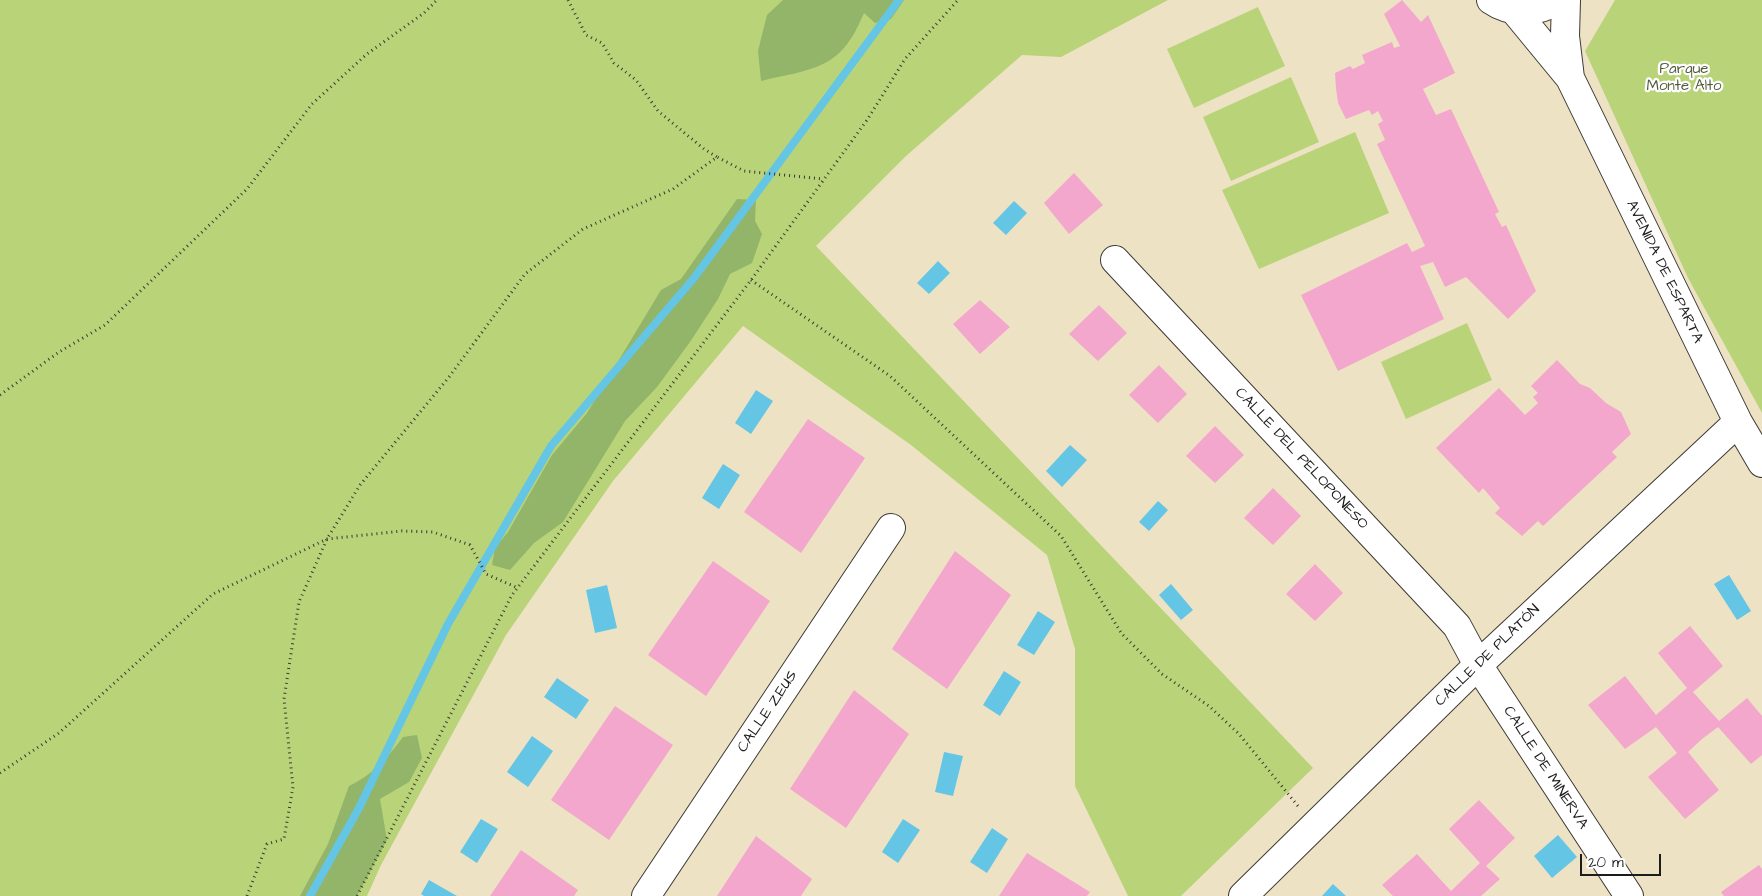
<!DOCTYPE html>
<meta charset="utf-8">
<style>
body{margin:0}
#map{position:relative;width:1762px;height:896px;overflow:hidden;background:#eee2c4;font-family:"Architects Daughter",sans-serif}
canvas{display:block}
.scale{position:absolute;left:1580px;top:854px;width:81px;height:22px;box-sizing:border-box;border:2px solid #1c1c1c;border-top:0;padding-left:6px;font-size:15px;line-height:18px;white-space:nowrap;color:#1c1c1c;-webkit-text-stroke:4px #fff;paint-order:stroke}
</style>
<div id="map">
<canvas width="1762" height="896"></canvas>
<div class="scale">20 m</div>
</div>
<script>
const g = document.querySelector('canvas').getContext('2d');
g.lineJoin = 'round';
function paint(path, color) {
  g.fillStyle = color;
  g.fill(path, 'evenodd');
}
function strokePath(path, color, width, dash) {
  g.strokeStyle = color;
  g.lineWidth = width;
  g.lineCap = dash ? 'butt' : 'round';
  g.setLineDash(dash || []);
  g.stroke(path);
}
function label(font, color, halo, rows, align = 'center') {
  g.font = font + ' "Architects Daughter",sans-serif';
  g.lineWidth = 4.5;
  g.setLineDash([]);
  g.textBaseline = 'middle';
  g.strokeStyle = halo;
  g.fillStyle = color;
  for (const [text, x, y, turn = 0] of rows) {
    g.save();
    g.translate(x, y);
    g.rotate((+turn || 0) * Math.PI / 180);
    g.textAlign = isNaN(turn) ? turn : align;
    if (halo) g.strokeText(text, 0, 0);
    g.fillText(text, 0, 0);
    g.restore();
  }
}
paint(new Path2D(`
 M 0,0 L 1168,0 L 1061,57 L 1022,55 L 906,156 L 816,246 L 1313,768 L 1181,896 L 1128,896 L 1075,786 L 1075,649 L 1047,555 L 911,445 L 743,326 L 613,481 L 506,635 L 381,865 L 367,896 L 0,896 Z
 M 1615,0 L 1762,0 L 1762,413 L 1688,278 L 1585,51 Z
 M 1258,7 L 1285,66 L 1194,108 L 1167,49 Z
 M 1291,77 L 1319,142 L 1231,181 L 1203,117 Z
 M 1355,132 L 1389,213 L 1259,269 L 1222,190 Z
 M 1467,323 L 1492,380 L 1406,419 L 1381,362 Z`), '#b9d379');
paint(new Path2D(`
 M 783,0 L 904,0 L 891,19 L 875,23 L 864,13 C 857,29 848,48 833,58 C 814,72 784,75 761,81 L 758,51 L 767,15 Z
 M 737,199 L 756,200 L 755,221 L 762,234 L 752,263 L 730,274 L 718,299 L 690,342 L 657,387 L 625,421 L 563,522 L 534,543 L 510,570 L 492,565 L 495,548 L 508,532 L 552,455 L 587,413 L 661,290 L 681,279 Z
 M 417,735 L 422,758 L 409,782 L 380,799 L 387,840 L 357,896 L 300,896 L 328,844 L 349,786 C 373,775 388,757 403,737 Z`), '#92b569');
paint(new Path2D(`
 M 1014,201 L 1027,213 L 1006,235 L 993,223 Z
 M 938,261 L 950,273 L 929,294 L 917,283 Z
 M 756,390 L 773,401 L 751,434 L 735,423 Z
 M 1070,445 L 1087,460 L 1062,487 L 1046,471 Z
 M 723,464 L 740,475 L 719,509 L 702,498 Z
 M 1158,501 L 1168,510 L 1149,531 L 1139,522 Z
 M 1729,575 L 1751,611 L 1737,620 L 1714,584 Z
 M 1171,584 L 1193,610 L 1181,620 L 1159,595 Z
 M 607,585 L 617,628 L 595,633 L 586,590 Z
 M 1038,611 L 1055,622 L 1034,655 L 1017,645 Z
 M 1004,671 L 1021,682 L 1000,716 L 983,705 Z
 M 557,678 L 589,700 L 576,719 L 544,697 Z
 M 532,736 L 553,751 L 528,787 L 507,772 Z
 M 944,752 L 963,756 L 953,796 L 935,792 Z
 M 481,819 L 498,829 L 477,863 L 460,852 Z
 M 903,819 L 920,830 L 898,863 L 882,852 Z
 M 992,828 L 1008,839 L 987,873 L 970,862 Z
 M 1558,835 L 1577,857 L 1552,878 L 1534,856 Z
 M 429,880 L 457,896 L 424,896 L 421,894 Z
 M 1333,884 L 1346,896 L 1322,896 Z`), '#65c5e4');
strokePath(new Path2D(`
 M 310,896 L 359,808 L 448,624 L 551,446 L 694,278 L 899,0`), '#65c5e4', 8);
paint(new Path2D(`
 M 1402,0 L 1421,22 L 1428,15 L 1455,73 L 1423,89 L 1436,115 L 1451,109 L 1499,212 L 1495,214 L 1502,227 L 1506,225 L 1536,291 L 1508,319 L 1466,277 L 1445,287 L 1433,262 L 1420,266 L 1444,319 L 1338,371 L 1301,295 L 1407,243 L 1412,252 L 1425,246 L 1377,144 L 1385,140 L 1378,124 L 1383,121 L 1378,111 L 1372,115 L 1369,110 L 1346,119 L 1338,103 L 1336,88 L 1335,73 L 1350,66 L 1353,69 L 1365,63 L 1362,55 L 1392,42 L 1394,48 L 1400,46 L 1384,14 Z
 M 1074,173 L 1103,205 L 1069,234 L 1044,203 Z
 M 980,300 L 1010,327 L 980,354 L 953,324 Z
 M 1099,305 L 1127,333 L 1098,361 L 1069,334 Z
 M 1557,360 L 1580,384 L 1590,388 L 1606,403 L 1621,412 L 1631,434 L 1612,452 L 1617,457 L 1543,526 L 1538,521 L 1522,536 L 1495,513 L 1500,508 L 1483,488 L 1479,493 L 1436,448 L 1499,388 L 1525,415 L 1538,403 L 1533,397 L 1538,393 L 1531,386 Z
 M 1159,365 L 1187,394 L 1158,423 L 1129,395 Z
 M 808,419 L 865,458 L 801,553 L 744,512 Z
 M 1215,426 L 1244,455 L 1215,483 L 1186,456 Z
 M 1273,488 L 1301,516 L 1273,545 L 1244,518 Z
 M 955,551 L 1011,595 L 947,689 L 892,649 Z
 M 713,561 L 770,601 L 706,696 L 648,655 Z
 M 1315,564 L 1343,593 L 1315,621 L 1286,594 Z
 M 1690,626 L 1723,666 L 1693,692 L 1719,721 L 1747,698 L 1762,716 L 1762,755 L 1751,764 L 1718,727 L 1702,739 L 1688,752 L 1719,790 L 1685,819 L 1648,777 L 1677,753 L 1656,727 L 1625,749 L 1588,705 L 1625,676 L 1656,715 L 1687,688 L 1658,653 Z
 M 854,690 L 909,734 L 846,828 L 790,789 Z
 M 615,706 L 673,745 L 609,840 L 551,800 Z
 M 1479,800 L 1515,838 L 1486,866 L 1500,879 L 1481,896 L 1393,896 L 1382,885 L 1417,854 L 1451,891 L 1480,863 L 1449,829 Z
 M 756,836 L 812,879 L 801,896 L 717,896 Z
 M 521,850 L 578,890 L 574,896 L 490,896 Z
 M 1027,853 L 1090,892 L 1087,896 L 999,896 Z
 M 1759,865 L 1762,869 L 1762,896 L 1724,896 L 1721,892 Z`), '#f3a7cc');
const minor = new Path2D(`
 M 1566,0 L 1565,36 L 1570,78
 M 1514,10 L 1570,78 L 1738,422 L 1762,463
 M 1115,260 L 1457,626 L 1478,665 L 1629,896
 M 646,896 L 891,528
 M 1243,896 L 1478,665 L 1738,422`);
const major = new Path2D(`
 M 1491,0 C 1511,14 1538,13 1558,0`);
strokePath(minor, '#3c3a35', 30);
strokePath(major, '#3c3a35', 30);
strokePath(new Path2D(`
 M 568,0 L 586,35 L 602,43 L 614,63 L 636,80 L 658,111 L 704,149 L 717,157
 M 751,280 L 890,376 L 1061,536 L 1122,634 L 1162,674 L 1209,706 L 1239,734 L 1298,806
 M 0,395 L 59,352 L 105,325 L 247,189 L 312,104 L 367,54 L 424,13 L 437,0
 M 0,773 L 59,733 L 213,594 L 327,539 L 402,531 L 433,532 L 470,545 L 486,574 L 518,588
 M 247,896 L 267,844 L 284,839 L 293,787 L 284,699 L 299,602 L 327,539 L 360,485 L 449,377 L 525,274 L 583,229 L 673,189 L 717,157 L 744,171 L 823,179
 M 357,896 L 512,595 L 751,280 L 867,120 L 905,59 L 958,0`), '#3c3a35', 3, [1, 4]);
strokePath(minor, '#fff', 28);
strokePath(major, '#fff', 28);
label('15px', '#535c3d', '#fff', [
 ["Parque",1684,70],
 ["Monte Alto",1684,87]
]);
label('15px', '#1c1c1c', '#fff', [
 ["AVENIDA DE ESPARTA",1664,272,64],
 ["CALLE DEL PELOPONESO",1301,459,47],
 ["CALLE DE PLATÓN",1488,656,-44],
 ["CALLE ZEUS",768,712,-56],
 ["CALLE DE MINERVA",1545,768,57]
]);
</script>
